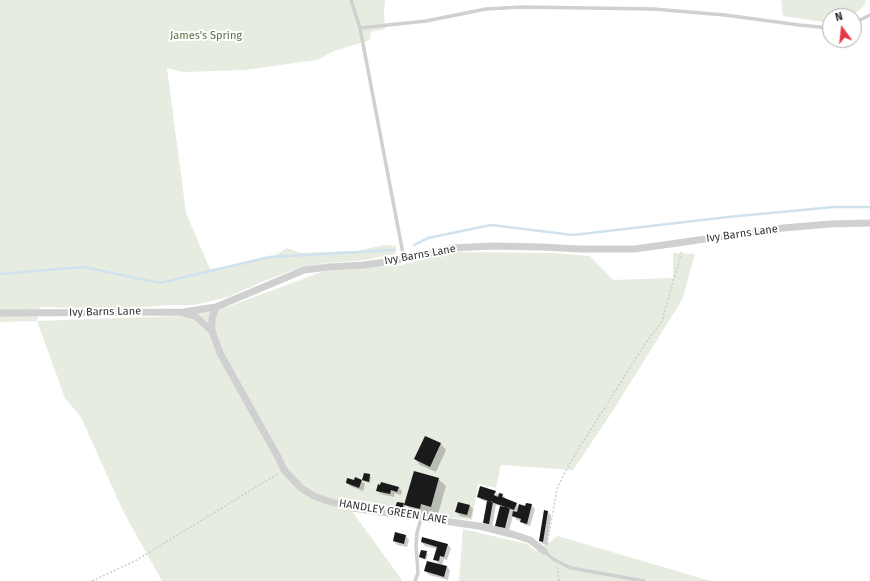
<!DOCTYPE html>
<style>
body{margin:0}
#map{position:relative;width:870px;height:581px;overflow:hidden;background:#fff;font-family:"Fira Sans",sans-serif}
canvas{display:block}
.north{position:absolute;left:822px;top:8px;width:40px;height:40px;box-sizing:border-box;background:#fff;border:1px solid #adadad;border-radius:50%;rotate:345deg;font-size:11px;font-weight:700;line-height:16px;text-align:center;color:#333}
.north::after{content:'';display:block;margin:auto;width:14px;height:18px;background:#e63946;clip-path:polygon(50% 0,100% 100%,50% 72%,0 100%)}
</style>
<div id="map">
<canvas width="870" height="581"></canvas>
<div class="north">N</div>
</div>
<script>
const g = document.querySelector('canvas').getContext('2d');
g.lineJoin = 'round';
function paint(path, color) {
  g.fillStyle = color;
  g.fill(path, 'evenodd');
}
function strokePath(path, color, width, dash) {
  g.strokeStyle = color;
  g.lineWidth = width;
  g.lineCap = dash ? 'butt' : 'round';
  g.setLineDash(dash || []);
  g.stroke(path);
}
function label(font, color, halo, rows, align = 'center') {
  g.font = font + ' "Fira Sans",sans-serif';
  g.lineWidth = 4;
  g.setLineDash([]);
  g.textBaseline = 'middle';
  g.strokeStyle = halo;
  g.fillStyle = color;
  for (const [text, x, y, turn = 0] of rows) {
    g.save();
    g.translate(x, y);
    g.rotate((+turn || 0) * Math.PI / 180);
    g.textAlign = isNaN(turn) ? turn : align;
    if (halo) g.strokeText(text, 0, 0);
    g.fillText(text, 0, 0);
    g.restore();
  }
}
paint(new Path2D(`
 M 0,0 L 385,0 L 384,11 L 385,29 L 371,32 L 370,40 L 334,51 L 317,60 L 287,64 L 245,70 L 183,72 L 167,68 L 186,213 L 210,269 L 244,263 L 272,257 L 287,248 L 301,253 L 327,252 L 357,251 L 384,245 L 396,246 L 396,254 L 364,260 L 326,263 L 299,268 L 264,281 L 228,297 L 194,305 L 170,305 L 118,309 L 40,307 L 37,321 L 180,316 L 230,306 L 324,271 L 401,265 L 452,252 L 554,253 L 590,256 L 613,280 L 673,278 L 673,253 L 695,254 L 682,300 L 612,412 L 573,470 L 501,465 L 496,488 L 478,484 L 472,520 L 417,514 L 370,505 L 346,503 L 402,580 L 401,581 L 162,581 L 123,511 L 81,417 L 65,398 L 37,321 L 0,322 Z
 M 781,0 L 866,0 L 864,6 L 852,16 L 830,16 L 830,23 L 783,16 Z
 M 463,529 L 527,544 L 536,551 L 558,536 L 710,581 L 459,581 Z`), '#e6ecdf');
paint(new Path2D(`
 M 426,437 L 441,444 L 446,450 L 436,472 L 420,465 L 415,459 Z
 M 365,474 L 370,475 L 371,477 L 370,483 L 363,481 Z
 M 438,479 L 446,486 L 438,514 L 429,511 L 428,516 L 413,512 L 406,504 Z
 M 361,481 L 365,484 L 363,491 L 350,486 L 347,482 Z
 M 381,486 L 398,487 L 402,491 L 401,495 L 394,493 L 394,497 L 381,494 L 377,491 Z
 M 495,492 L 496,493 L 494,493 L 492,500 L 494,500 L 496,493 L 499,496 L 500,494 L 503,495 L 506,499 L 506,500 L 516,504 L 519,507 L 526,507 L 531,505 L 535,509 L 530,526 L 525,525 L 521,521 L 517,520 L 513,516 L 509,531 L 500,529 L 496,525 L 501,506 L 496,505 L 492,527 L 488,526 L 484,522 L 488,502 L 482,500 L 478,496 Z
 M 403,504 L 405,506 L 403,511 L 398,510 L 396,508 Z
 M 470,506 L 473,509 L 471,518 L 460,516 L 457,512 Z
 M 548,512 L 551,516 L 547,545 L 543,544 L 540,541 Z
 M 396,534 L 406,536 L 409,540 L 407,547 L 397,545 L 394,541 Z
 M 422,542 L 447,544 L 451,548 L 447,560 L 444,559 L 442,566 L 447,567 L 450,570 L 448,580 L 429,575 L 425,571 L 440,565 L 434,559 L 437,549 L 425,546 Z
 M 426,552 L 428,554 L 426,560 L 420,557 Z`), '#0003');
strokePath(new Path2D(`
 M 414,245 L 428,238 L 491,225 L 573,235 L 728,217 L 834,207 L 870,207
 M 0,274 L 84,267 L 160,283 L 269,257 L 394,250`), '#cfe2ee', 2.5);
paint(new Path2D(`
 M 425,436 L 441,443 L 430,467 L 414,459 Z
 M 414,471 L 439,478 L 431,507 L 421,504 L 420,509 L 404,505 Z
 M 364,473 L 370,474 L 369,482 L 362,480 Z
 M 355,477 L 362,480 L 359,488 L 346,483 L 347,478 L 354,480 Z
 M 381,482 L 399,487 L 397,492 L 391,490 L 390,494 L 376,491 L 378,484 L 380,485 Z
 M 480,486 L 496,491 L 494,495 L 498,497 L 499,493 L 503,494 L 502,497 L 517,503 L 514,510 L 477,497 Z
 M 487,501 L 493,502 L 489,524 L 483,523 Z
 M 397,502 L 404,503 L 402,510 L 395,508 Z
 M 458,502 L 470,505 L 467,515 L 455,512 Z
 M 526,503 L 532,504 L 527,524 L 520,522 L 521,519 L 512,516 L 513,511 L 517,512 L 519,504 L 525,506 Z
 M 500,506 L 510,508 L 505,528 L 495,526 Z
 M 544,510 L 548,511 L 543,542 L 539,541 Z
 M 395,532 L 406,535 L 404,544 L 393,541 Z
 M 422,537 L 448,544 L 444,557 L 440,556 L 439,561 L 433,560 L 437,547 L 421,542 Z
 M 421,550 L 427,551 L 425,559 L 419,557 Z
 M 427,561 L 447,566 L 444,577 L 424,571 Z`), '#1a1a1a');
strokePath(new Path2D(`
 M 547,544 L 549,534 L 557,489 L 564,474 L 576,453 L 645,344 L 662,321 L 682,250
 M 557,567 L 559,581
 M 92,581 L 135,561 L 279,473`), '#cdcdcd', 1.5, [2, 2]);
strokePath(new Path2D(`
 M 351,0 L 360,28 L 404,259
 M 854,23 L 870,15
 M 360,28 L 426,21 L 486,9 L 522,7 L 653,9 L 725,15 L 799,25 L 830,28
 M 544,551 L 553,559 L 571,568 L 644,581
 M 415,581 L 418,573 L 416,546 L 417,533 L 421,518`), '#d0d0d0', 3.5);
strokePath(new Path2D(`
 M 0,313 L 183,312 L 216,307 L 304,270 L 329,267 L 363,265 L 394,261 L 452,248 L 494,246 L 541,247 L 580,249 L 635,249 L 783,228 L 830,224 L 870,223
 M 184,313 L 195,316 L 212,331 L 220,353 L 279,459 L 284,470 L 301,488 L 314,496 L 328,501 L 353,508 L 479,526 L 515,535 L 530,540 L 544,551
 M 212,331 L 212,318 L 216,307`), '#d0d0d0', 7);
label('11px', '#56703f', '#fff', [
 ["James's Spring",206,36]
]);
label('11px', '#333', '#fff', [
 ["Ivy Barns Lane",742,234,-8],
 ["Ivy Barns Lane",420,255,-10],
 ["Ivy Barns Lane",105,312,-1],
 ["HANDLEY GREEN LANE",393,512,9]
]);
</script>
